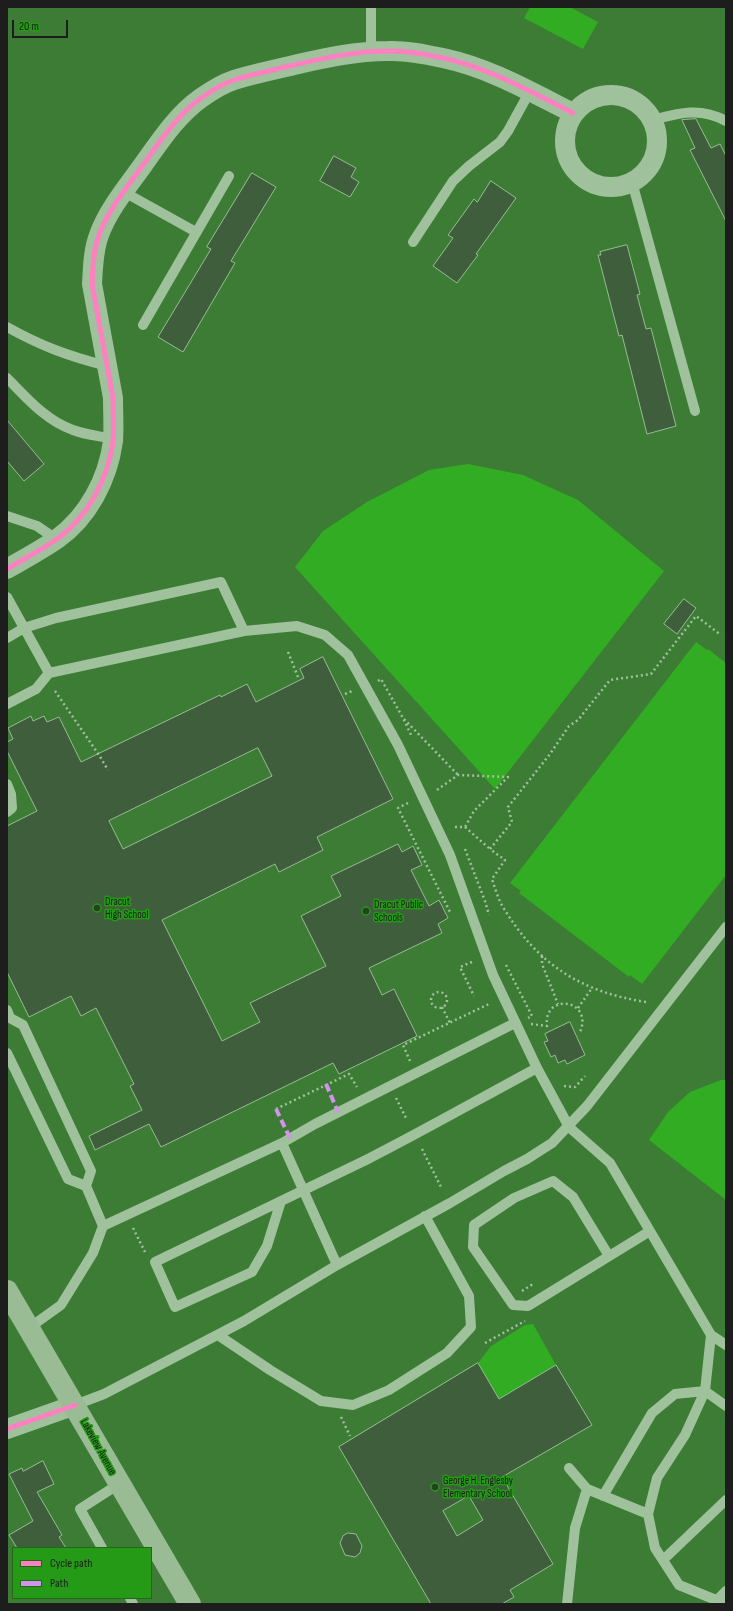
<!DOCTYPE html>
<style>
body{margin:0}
#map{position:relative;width:733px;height:1611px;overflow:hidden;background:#3c7c35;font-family:"Sofia Sans Condensed",sans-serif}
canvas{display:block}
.frame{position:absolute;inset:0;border:8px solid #1d1d1d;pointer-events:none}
.legend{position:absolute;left:12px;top:1547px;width:140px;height:52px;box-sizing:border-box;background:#249a17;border:1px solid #216819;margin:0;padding:5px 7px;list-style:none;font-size:12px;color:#1d1d1d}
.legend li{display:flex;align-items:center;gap:8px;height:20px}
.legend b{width:20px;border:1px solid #216819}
.scale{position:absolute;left:12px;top:20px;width:56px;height:18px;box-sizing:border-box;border:2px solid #1d1d1d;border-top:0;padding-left:5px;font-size:12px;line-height:14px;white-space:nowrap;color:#1d1d1d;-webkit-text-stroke:3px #249a17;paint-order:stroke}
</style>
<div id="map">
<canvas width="733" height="1611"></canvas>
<div class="frame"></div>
<ul class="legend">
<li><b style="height:5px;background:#ff80c0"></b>Cycle path</li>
<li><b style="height:5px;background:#d193ec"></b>Path</li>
</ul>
<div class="scale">20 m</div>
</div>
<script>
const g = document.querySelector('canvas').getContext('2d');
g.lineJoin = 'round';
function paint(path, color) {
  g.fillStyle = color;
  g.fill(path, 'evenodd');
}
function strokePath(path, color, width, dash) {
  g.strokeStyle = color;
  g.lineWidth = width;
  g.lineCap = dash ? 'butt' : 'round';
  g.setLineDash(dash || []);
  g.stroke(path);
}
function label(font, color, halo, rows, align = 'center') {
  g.font = font + ' "Sofia Sans Condensed",sans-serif';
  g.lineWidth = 3;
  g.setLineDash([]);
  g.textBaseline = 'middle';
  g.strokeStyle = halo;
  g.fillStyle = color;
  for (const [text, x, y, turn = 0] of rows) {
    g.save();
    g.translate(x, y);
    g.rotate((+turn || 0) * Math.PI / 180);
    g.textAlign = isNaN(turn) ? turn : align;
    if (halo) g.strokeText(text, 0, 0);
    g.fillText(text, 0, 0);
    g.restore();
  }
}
paint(new Path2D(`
 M 530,7 L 570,7 L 598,22 L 583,49 L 524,18 Z
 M 468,464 L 523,475 L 578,500 L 664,571 L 495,789 L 295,567 L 323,531 L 367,502 L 429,470 Z
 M 696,642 L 707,650 L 708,649 L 726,663 L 726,875 L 642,984 L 630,975 L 629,977 L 519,893 L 521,891 L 510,883 Z
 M 721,1080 L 726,1080 L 726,1200 L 649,1140 L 668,1112 L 690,1092 Z
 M 533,1324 L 556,1365 L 499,1399 L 478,1363 L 491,1346 L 525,1325 Z`), '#32ac22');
const building = new Path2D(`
 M 696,119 L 711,148 L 720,144 L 726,156 L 726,221 L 690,150 L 695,148 L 682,120 Z
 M 334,156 L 356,168 L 351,177 L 359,182 L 350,197 L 320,181 Z
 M 252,173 L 276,187 L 231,261 L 235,263 L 183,352 L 158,337 L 211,249 L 207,247 Z
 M 491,181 L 516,198 L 476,254 L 478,255 L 457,283 L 433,266 L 453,238 L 448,235 L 474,199 L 477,202 Z
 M 627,245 L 640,294 L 637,295 L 646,329 L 651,328 L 676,426 L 647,434 L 622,335 L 619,336 L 598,255 L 601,255 L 600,252 Z
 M 7,420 L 44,464 L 24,481 L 7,461 Z
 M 684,599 L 696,608 L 677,634 L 664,624 Z
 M 323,657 L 393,799 L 317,837 L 323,850 L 279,872 L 275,864 L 162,920 L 222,1041 L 260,1022 L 250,1003 L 326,966 L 301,916 L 341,896 L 331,876 L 398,844 L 402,852 L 413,846 L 422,865 L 411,870 L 429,906 L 439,900 L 448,918 L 438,924 L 442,933 L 369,968 L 382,995 L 394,989 L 417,1036 L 339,1074 L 333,1063 L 161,1147 L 149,1124 L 95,1150 L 89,1136 L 142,1110 L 130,1086 L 134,1084 L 96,1008 L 81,1016 L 71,996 L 29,1017 L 7,972 L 7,826 L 37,811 L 7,751 L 7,742 L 13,739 L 8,728 L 31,716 L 33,721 L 44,716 L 47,722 L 59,717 L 81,762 L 220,695 L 221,697 L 247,684 L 256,702 L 304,678 L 300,669 ZM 258,748 L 272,776 L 123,849 L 109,821 Z
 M 570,1022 L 585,1055 L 567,1064 L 565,1060 L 558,1063 L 555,1055 L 551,1057 L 544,1042 L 548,1041 L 545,1034 Z
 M 478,1363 L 499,1399 L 556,1365 L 592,1425 L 502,1477 L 553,1564 L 510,1590 L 514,1597 L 502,1604 L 431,1604 L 339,1447 ZM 469,1496 L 483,1520 L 457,1536 L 443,1511 Z
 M 43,1461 L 54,1484 L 37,1492 L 62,1535 L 59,1537 L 66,1548 L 17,1548 L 9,1535 L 33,1521 L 9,1474 L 22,1468 L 23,1471 Z
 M 348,1533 L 356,1534 L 362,1546 L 360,1553 L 355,1557 L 345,1555 L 340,1543 L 343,1536 Z`);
paint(building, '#3f5e3c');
strokePath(building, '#97bb94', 1);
strokePath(new Path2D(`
 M 288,652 L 298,677
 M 378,681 L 381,679 L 403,718 L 412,737
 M 55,691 L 99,755 L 108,770
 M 345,694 L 352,691
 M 404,719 L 458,775
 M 437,790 L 458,775 L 508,777 L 474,811 L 465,827
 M 408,803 L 398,808 L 451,914
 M 455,827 L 465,827 L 490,849
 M 465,849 L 485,901 L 489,915
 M 542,956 L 542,964 L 558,1004
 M 472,962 L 460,967 L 474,996
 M 506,965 L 532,1016 L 528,1018
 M431 1000a8 8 0 1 1 16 0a8 8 0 1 1-16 0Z
 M 646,1002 C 581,992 537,964 503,907 C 498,899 495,888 492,879 L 505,860 L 490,849 L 512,822 L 508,807 L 550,754 L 569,726 L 578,720 L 610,680 L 651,674 L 696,616 L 721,635
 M 442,1007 L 450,1023
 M 578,1008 L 592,988
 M 531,1024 L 547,1026 C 543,992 594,999 580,1032
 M 410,1061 L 403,1045 L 491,1003
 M 564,1086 L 575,1087 L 585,1076
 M 396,1098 L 407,1120
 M 276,1109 L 349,1074 L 357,1087
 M 422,1149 L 441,1187
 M 133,1228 L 145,1252
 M 522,1291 L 533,1284
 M 485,1343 L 525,1321
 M 341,1417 L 350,1436`), '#9fc19c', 2.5, [2, 3]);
strokePath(new Path2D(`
 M 371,52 L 371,7
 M 653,120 C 679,113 700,107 726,121
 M 632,182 L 695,411
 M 124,192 L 196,232
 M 413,242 L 453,181 L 469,166 L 500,142 L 508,131 L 530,91
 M 143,325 L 229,176
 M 7,327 C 41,346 68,356 107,366
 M 7,378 C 26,397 46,421 73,430 C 86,435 100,436 113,439
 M 7,516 L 37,526 L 56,539
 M 7,597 L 49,673
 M 7,638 L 24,628 L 56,618 L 221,582 L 244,631 L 297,626 L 325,635 L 348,655 L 398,745 L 450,855 L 493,975 L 537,1068 L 569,1127 L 610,1163 L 711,1335 L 726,1345
 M 7,704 L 36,689 L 49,673 L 244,631
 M 7,784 L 11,794 L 12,808 L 7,812
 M 7,1010 L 10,1018 L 23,1025 L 91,1171 L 86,1186 L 103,1226 L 93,1253 L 61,1305 L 29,1328
 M 7,1053 L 68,1179 L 86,1186
 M 281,1201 L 267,1246 L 252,1272 L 175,1307 L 155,1262 C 226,1228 297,1194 368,1159 C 425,1130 481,1098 537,1068
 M 103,1226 L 282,1143
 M 609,1256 L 573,1197 L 553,1181 L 514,1198 L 474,1225 L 473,1247 L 513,1305 L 528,1306 L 650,1231
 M 337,1265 L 282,1143 L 315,1124 L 515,1023
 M 218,1335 L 270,1370 L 321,1401 L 353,1405 L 389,1390 L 447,1353 L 471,1327 L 469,1296 L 425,1216
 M 711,1335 L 705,1391 L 685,1435 L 657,1478 L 648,1514 L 655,1548 L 679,1585 L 726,1604
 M 75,1405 L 104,1394 L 244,1321 L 337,1265 L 450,1203 L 504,1171 L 527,1159 L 552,1143 L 587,1106 L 726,927
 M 569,1468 L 587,1489 L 648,1514
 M 603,1496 L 652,1413 L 675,1394 L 705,1391 L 726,1406
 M 102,1548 L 80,1509 L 119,1484
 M 663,1560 L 726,1500
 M 130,1598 L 133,1604
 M 717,1600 L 726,1591
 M 567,1604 L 575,1528 L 587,1489`), '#9fc19c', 10);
strokePath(new Path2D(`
 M565 141a46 46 0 1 1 92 0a46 46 0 1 1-92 0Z
 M 7,569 C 24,559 41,550 57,539 C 88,517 108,479 113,441 C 114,427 113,412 113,398 L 92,284 C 93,268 93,251 99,235 C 108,210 127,187 143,165 C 160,141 177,115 201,98 C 211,91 222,84 234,80 C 253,74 274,70 294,65 C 324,58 356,51 388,51 C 406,50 425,54 443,58 C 490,68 531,92 573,113
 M 7,1429 L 75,1405`), '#9fc19c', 20);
strokePath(new Path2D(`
 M 7,1291 L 190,1604`), '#99bc95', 22);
strokePath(new Path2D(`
 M 326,1084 L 338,1112
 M 276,1109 L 290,1138`), '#d193ec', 4, [8, 4]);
strokePath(new Path2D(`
 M 7,569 C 24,559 41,550 57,539 C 88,517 108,479 113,441 C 114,427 113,412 113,398 L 92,284 C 93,268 93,251 99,235 C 108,210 127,187 143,165 C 160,141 177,115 201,98 C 211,91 222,84 234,80 C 253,74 274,70 294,65 C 324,58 356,51 388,51 C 406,50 425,54 443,58 C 490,68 531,92 573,113
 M 7,1429 L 75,1405`), '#ff80c0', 5);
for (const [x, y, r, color] of [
 [97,908,4,"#283e25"],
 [366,911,4,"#283e25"],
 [435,1487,4,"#283e25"]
]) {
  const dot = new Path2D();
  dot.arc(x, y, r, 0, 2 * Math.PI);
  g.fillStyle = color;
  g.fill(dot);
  strokePath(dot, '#249a17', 1.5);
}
label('11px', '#1d1d1d', '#249a17', [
 ["Dracut",105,902],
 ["High School",105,915],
 ["Dracut Public",374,905],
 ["Schools",374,918],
 ["George H. Englesby",443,1481],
 ["Elementary School",443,1494]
], 'left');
label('11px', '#1d1d1d', '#249a17', [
 ["Lakeview Avenue",98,1447,61]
]);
</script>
